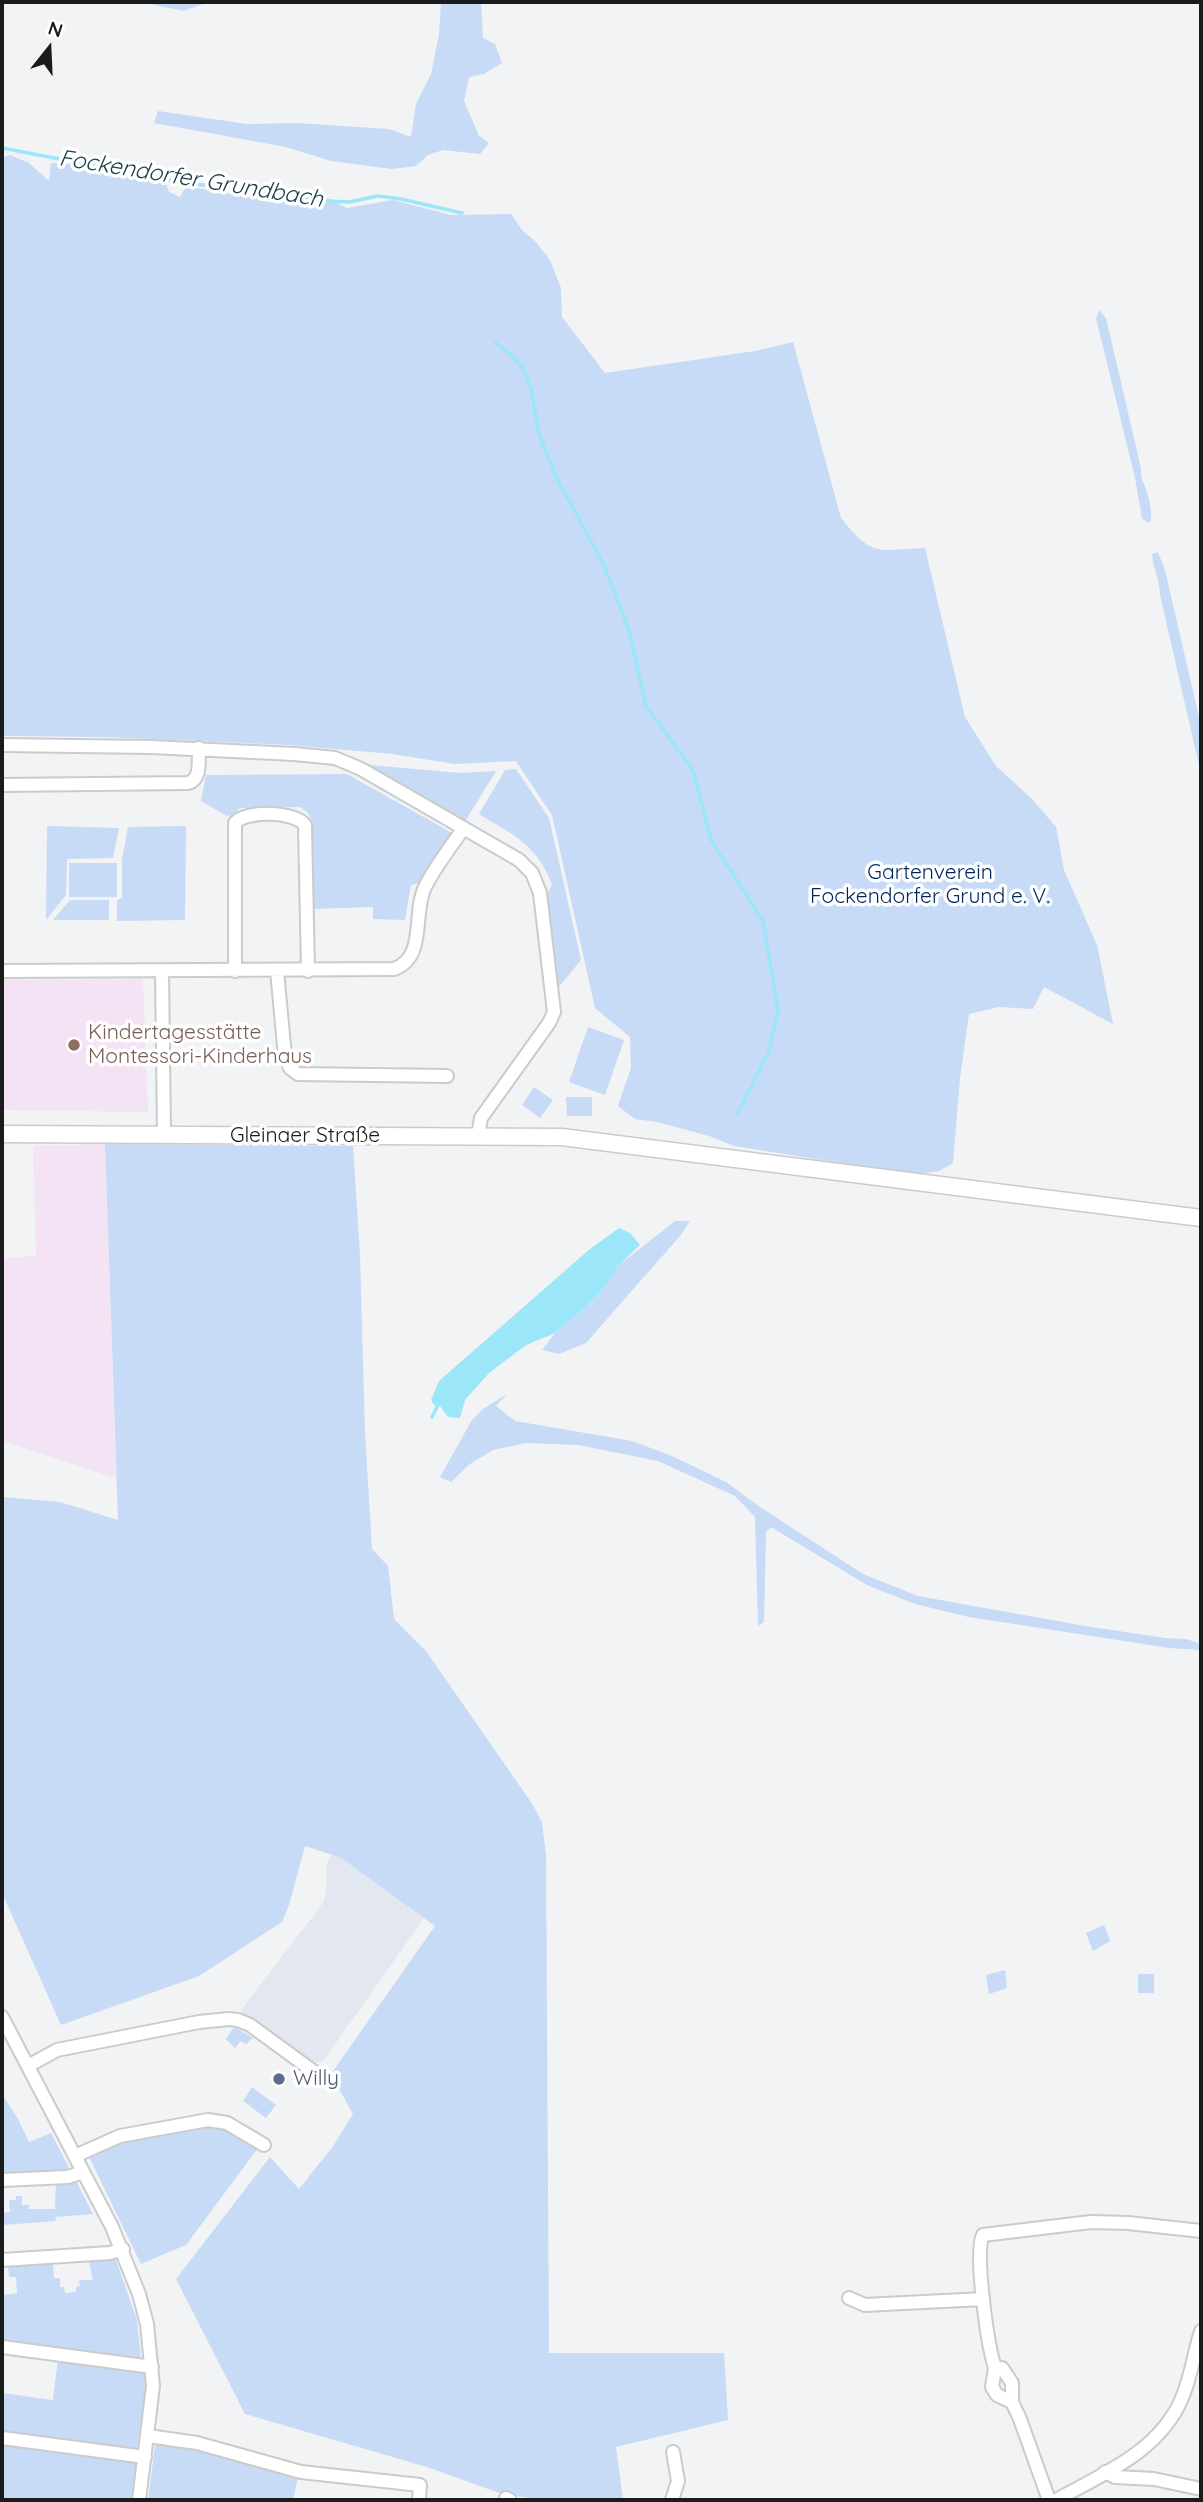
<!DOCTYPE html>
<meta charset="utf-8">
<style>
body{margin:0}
#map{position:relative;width:1203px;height:2502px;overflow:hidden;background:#f2f3f4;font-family:Quicksand,sans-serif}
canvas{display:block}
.frame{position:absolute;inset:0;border:4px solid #1a1b1b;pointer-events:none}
.north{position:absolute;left:14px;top:14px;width:70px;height:70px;-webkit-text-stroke:5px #fff;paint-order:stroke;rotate:18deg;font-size:19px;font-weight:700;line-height:28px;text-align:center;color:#1a1b1b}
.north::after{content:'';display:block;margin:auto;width:24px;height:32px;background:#1a1b1b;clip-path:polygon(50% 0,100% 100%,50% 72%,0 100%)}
</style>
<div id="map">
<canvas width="1203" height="2502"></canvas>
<div class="frame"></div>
<div class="north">N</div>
</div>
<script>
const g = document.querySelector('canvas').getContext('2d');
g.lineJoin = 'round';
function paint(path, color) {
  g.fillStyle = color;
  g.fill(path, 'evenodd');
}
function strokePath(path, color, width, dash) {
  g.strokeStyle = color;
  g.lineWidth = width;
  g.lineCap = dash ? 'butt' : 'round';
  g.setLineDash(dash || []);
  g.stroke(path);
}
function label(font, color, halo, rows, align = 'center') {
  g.font = font + ' Quicksand,sans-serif';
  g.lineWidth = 7;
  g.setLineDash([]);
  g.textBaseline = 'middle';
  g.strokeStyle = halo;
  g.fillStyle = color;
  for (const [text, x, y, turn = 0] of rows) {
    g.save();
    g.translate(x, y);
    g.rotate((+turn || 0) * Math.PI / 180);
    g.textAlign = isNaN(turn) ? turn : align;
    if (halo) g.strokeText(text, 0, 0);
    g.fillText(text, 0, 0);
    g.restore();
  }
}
paint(new Path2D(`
 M 143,979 L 148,1112 L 2,1110 L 2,980 Z
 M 105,1144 L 116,1478 L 2,1441 L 2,1258 L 36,1256 L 33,1146 Z`), '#f3e3f5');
paint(new Path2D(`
 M 330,1855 L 341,1858 L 424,1918 L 324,2060 L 316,2063 L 308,2061 L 240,2011 L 323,1903 L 327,1886 L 326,1867 Z`), '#e3e8f0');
paint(new Path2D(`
 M 140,2 L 209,2 L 183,11 Z
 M 441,2 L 481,2 L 483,38 L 495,44 L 502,63 L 484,74 L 469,77 L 464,101 L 479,136 L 489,143 L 480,154 L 443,150 L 428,155 L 416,166 L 392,169 L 331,161 L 286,147 L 154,123 L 158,111 L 247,124 L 297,123 L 389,129 L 411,137 L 416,104 L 431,74 L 439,34 Z
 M 10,155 L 29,163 L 49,181 L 51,163 L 88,165 L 109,176 L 123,178 L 132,166 L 164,178 L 169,192 L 180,197 L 186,186 L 225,193 L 323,196 L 347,208 L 393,200 L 451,215 L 511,214 L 522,230 L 535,241 L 550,260 L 561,288 L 562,317 L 605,373 L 755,351 L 793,342 L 841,518 C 873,558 877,550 925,548 L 965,717 L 996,766 L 1032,799 L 1056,827 L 1064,870 L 1097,945 L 1113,1024 L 1044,987 L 1033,1009 L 999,1007 L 969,1014 L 960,1078 L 953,1163 L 939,1171 L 916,1175 L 734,1146 L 709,1136 L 657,1122 L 635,1119 L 618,1106 L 631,1068 L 630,1037 L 595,1008 L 552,815 L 516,761 L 454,764 L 393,754 L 289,745 L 106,737 L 2,736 L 2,158 Z
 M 1099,310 L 1106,318 L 1140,464 L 1142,480 C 1148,491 1152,508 1151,521 L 1148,523 L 1142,518 L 1135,478 L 1096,318 Z
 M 1158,552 L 1165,570 L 1201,726 L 1201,774 L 1160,595 C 1160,581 1153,569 1152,554 Z
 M 358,764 L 460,773 L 496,771 L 464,823 Z
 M 516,769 L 549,818 L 581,960 L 558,988 L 545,899 L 552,884 C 535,843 515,836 479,814 L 505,770 Z
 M 347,774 L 452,833 L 420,883 L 411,885 L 405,920 L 373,919 L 373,907 L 312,909 L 312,821 L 308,813 L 300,807 L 240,808 L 233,815 L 227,816 L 201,801 L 206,775 Z
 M 47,826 L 119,828 L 113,858 L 67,859 L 66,895 L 46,920 Z
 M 186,826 L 185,920 L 117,921 L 117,900 L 122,898 L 122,860 L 128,827 Z
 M 69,863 L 117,863 L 117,897 L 69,897 Z
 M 70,900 L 109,900 L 109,920 L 53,920 Z
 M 588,1027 L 624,1040 L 605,1095 L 569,1082 Z
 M 534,1087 L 553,1100 L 540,1118 L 522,1105 Z
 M 566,1097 L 592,1097 L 592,1116 L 567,1116 Z
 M 105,1144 L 353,1146 L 360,1255 L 365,1434 L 372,1549 L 388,1566 L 394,1619 L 426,1651 L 533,1805 L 542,1823 L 546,1856 L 549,2353 L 724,2353 L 728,2420 L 616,2447 L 623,2500 L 553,2500 L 505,2495 L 427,2467 L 245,2414 L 176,2279 L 270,2157 L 299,2189 L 334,2145 L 353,2114 L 331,2074 L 435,1926 L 341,1858 L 305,1846 L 289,1905 L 282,1922 L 199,1976 L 61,2025 L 2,1893 L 3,1497 L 60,1502 L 118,1520 Z
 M 675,1221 L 690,1221 L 680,1236 L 586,1343 L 559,1354 L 542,1350 L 555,1333 L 585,1308 L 603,1289 L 618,1266 Z
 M 507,1394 L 496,1406 L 515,1421 L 632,1441 L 672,1456 L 726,1482 L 760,1507 L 863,1574 L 918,1596 L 1085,1626 L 1165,1638 L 1186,1639 L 1201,1644 L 1201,1650 L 1169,1648 L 969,1617 L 915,1604 L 867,1585 L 771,1527 L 766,1532 L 764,1622 L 758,1626 L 755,1517 L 735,1496 L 658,1461 L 578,1445 L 526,1443 L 493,1450 L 470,1464 L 451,1482 L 440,1477 L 472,1420 L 483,1409 Z
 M 1104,1925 L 1110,1941 L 1093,1951 L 1086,1933 Z
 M 1005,1970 L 1007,1988 L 989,1994 L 986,1975 Z
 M 1138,1974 L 1154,1974 L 1154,1993 L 1138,1993 Z
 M 234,2027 L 253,2038 L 246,2044 L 241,2041 L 235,2048 L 226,2039 Z
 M 252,2087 L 276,2105 L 266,2118 L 243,2101 Z
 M 2,2094 L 18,2119 L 29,2142 L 51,2133 L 69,2168 L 66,2170 L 2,2173 Z
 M 207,2127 L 229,2130 L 258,2148 L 186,2245 L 141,2264 L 89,2157 L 123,2141 Z
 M 76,2181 L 93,2214 L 55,2217 L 56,2221 L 2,2225 L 2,2213 L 10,2212 L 9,2200 L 16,2200 L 16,2196 L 22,2196 L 22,2205 L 29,2205 L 29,2209 L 55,2209 L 56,2182 Z
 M 116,2260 L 137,2320 L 141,2359 L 2,2342 L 2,2295 L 17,2293 L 16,2277 L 9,2277 L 8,2265 L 53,2263 L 54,2278 L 60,2278 L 60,2287 L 64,2287 L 65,2293 L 76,2292 L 76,2287 L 80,2286 L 79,2280 L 93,2280 L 89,2261 Z
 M 58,2359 L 148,2373 L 137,2448 L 118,2448 L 2,2433 L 2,2393 L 53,2400 Z
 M 2,2443 L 137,2463 L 133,2500 L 2,2500 Z
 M 162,2444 L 200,2450 L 298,2476 L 293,2500 L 148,2500 L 155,2446 Z`), '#c7daf6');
paint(new Path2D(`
 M 619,1228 L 630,1233 L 640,1245 L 618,1266 L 603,1289 L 585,1308 L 555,1333 L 526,1345 L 489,1373 L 465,1400 L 460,1418 L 448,1417 L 440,1406 L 434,1405 L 431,1400 L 439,1381 L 590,1249 Z`), '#9be6f8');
strokePath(new Path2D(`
 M 2,148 L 180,182 L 327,201 L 349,202 L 378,196 L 401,199 L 462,213
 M 495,342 L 510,354 L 523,368 L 531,389 L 539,434 L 556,477 L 603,563 L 628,627 L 646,706 L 693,770 L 711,840 L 763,921 L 778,1010 L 769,1051 L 738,1113
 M 432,1417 L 439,1403`), '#9be6f8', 3.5);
const minor = new Path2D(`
 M 2,745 L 151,747 L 294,754 L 335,758 L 361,769 L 519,860 L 532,873 L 540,893 L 554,1012 L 549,1023 L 481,1118 L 478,1136
 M 2,785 L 188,783 C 202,779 198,761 199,748
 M 2,971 L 394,969 C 427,957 412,914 425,887 C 435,867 451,846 464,828
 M 162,971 L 164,1135
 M 235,971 L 235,823 C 245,810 295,811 305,825 L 308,971
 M 277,971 L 285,1056 L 290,1068 L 298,1074 L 447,1076
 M 2,2017 L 112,2227 L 139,2294 L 147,2324 L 153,2386 L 139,2500
 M 28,2066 L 57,2050 L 199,2022 L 229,2019 L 238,2020 L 250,2025 L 317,2074
 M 75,2156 L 120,2136 L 208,2120 L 227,2123 L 264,2145
 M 2,2180 L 68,2177 L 83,2172
 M 2,2260 L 110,2253 L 123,2249
 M 849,2298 L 865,2305 L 983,2299
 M 2,2347 L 152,2367
 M 995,2368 L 992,2387 L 997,2395 L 1012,2402
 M 148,2436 L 197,2443 L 301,2472 L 420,2485 L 419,2500
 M 2,2438 L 145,2457
 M 1105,2472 L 1115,2477 L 1154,2479 L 1201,2489
 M 506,2498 L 510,2500
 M 672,2500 L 678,2481 L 673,2452
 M 1049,2500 L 1020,2419 L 1012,2402 L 1012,2383 L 1002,2368 L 995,2368 C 988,2347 974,2253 983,2235 L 1091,2222 L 1128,2223 L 1201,2231
 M 1056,2500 C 1103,2474 1160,2451 1182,2398 C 1191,2377 1194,2353 1201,2331`);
const tertiary = new Path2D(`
 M 2,1134 L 562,1137 L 1201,1218`);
strokePath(minor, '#cacbcc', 16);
strokePath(tertiary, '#cacbcc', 19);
strokePath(minor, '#fff', 12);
strokePath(tertiary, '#fff', 16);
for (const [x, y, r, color] of [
 [74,1045,7,"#8d6e63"],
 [279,2079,7,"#5c6f8a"]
]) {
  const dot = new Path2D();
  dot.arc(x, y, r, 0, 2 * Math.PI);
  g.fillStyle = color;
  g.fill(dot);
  strokePath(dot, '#fff', 2.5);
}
label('21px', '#00265d', '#fff', [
 ["Gartenverein",930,873],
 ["Fockendorfer Grund e. V.",930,897]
]);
label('21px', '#785e54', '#fff', [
 ["Kindertagesstätte",88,1033],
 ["Montessori-Kinderhaus",88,1057]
], 'left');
label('21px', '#1a1b1b', '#fff', [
 ["Gleinaer Straße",305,1136]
]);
label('21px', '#4e5e75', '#fff', [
 ["Willy",293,2079]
], 'left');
label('italic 23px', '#1c4048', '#fff', [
 ["Fockendorfer Grundbach",191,179,9]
]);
</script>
